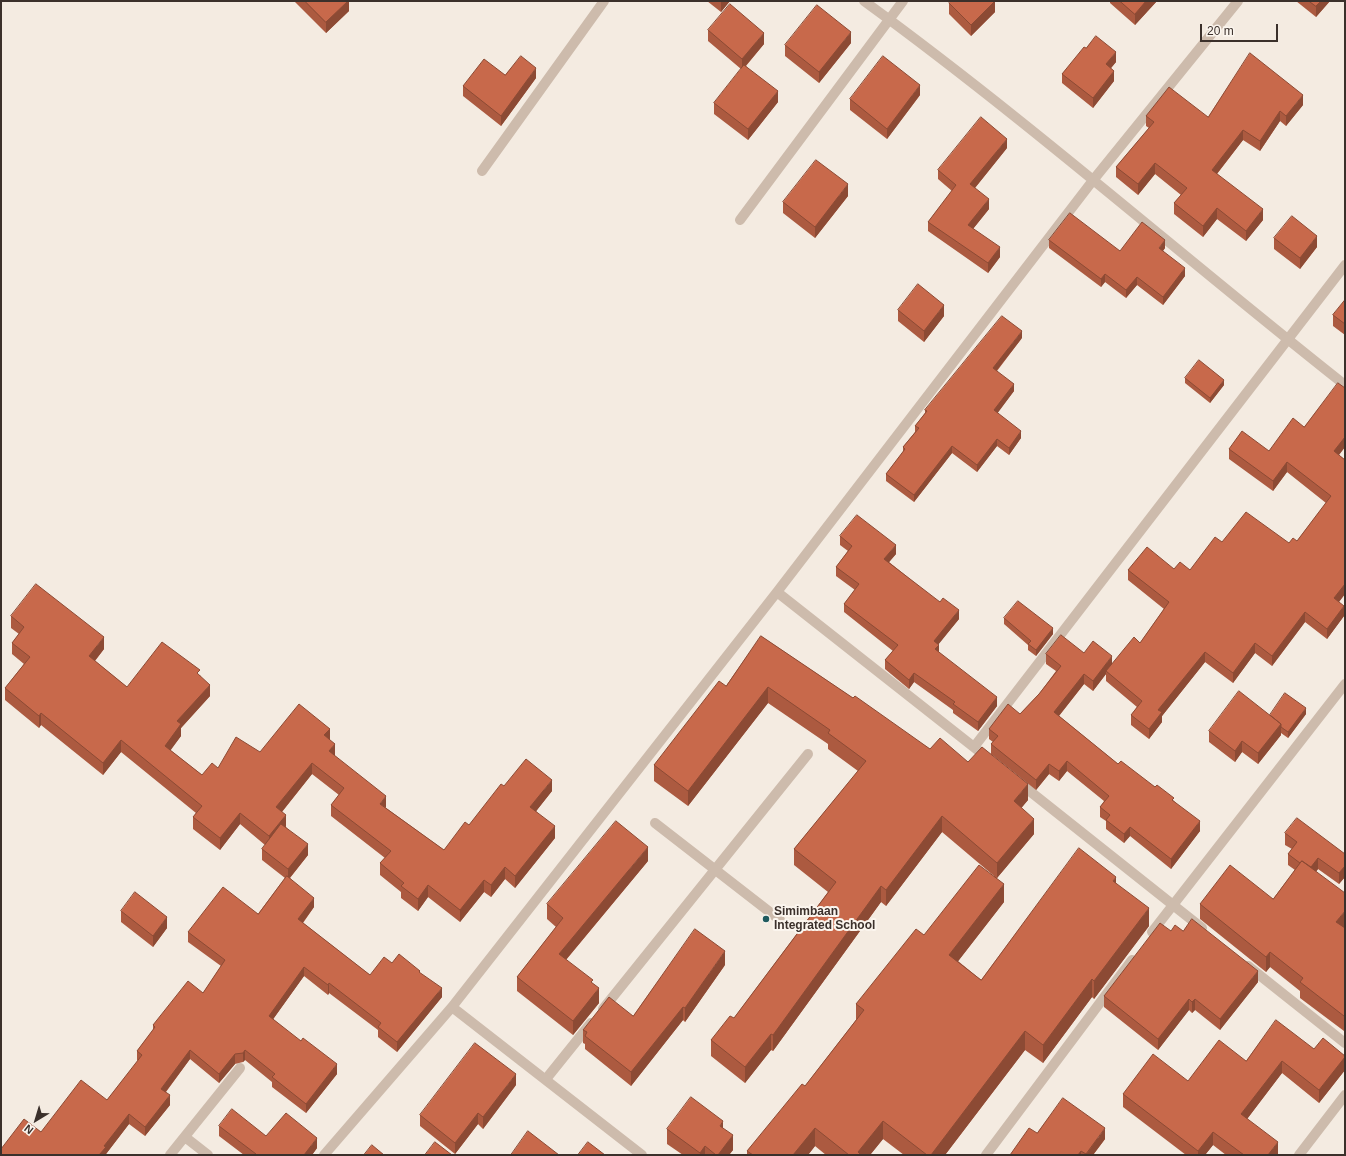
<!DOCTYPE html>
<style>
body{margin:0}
#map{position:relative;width:1346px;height:1156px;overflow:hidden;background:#f4ebe1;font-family:Helvetica,sans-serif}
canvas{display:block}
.frame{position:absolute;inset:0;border:2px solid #3b302b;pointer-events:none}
.north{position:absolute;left:16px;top:1100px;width:40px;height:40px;-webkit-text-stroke:3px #fbf5ee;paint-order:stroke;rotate:218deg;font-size:11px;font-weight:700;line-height:16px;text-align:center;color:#3b302b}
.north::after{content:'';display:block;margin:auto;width:14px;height:18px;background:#3b302b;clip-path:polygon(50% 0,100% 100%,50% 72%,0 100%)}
.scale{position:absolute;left:1200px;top:24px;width:78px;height:18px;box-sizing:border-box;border:2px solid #3b302b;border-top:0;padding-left:5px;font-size:12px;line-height:14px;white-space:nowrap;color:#3b302b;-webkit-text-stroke:3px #fbf5ee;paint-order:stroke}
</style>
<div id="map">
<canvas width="1346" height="1156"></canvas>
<div class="frame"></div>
<div class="north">N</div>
<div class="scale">20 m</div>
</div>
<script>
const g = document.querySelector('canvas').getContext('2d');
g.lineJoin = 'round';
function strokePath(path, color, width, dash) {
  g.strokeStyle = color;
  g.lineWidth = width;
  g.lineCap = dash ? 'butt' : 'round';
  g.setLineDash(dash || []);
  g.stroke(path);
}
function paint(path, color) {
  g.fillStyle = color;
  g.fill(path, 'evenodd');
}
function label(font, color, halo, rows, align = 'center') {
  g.font = font + ' Helvetica,sans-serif';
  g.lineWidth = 4;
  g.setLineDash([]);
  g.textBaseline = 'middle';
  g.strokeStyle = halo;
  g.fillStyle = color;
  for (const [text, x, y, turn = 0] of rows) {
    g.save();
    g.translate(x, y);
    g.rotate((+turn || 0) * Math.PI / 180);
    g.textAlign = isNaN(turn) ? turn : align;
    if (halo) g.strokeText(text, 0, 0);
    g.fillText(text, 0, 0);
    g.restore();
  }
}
strokePath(new Path2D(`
 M 655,823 L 780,920
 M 603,1009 L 808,754
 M 546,1079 L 591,1023`), '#cdbbac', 10);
strokePath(new Path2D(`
 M 864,1 C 1030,122 1184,258 1345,385
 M 482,171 L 604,1
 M 740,220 L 903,1
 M 777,592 L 989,759
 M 974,747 L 1345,265
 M 1017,781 L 1202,928
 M 1152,932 L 1345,684
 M 1248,966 L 1345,1043
 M 452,1007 L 642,1155
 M 185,1137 L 208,1155
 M 170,1155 L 240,1068
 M 324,1155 L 452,1007 L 777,592 L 1094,179 L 1238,1
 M 986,1155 L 1132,960
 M 1299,1155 L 1345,1095`), '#cdbbac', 10);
paint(new Path2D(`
 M 294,1 L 349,1 L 349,11 L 326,33 Z
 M 707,1 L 730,1 L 721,12 Z
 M 995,1 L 995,12 L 971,36 L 949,14 L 949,3 Z
 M 1110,1 L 1157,1 L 1135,25 L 1110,3 Z
 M 1296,1 L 1330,1 L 1316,17 Z
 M 708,30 L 764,44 L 746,66 L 778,102 L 748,140 L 714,114 L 714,103 L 741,69 L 708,41 Z
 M 851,43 L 819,83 L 785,56 L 785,45 Z
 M 1086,48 L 1116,62 L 1111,68 L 1114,81 L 1093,108 L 1062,83 L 1062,74 Z
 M 505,75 L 536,78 L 501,126 L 463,96 L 463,86 Z
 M 920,95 L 887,139 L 850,110 L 850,99 Z
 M 1303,105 L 1286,126 L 1280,121 L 1260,151 L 1243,140 L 1217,174 L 1263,220 L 1246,241 L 1217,219 L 1203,237 L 1174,214 L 1174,203 L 1181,195 L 1155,174 L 1138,195 L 1116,177 L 1116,167 L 1149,128 L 1146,126 L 1146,116 L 1208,117 Z
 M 1007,148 L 975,188 L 989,209 L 973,229 L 1000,257 L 988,273 L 928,231 L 928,222 L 952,191 L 938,179 L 938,170 Z
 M 848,196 L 815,238 L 783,213 L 783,202 Z
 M 1274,238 L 1317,247 L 1300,269 L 1274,249 Z
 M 1049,240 L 1120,251 L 1165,248 L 1163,251 L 1185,276 L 1163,305 L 1137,285 L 1126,298 L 1105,282 L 1101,287 L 1049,248 Z
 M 1345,300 L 1345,335 L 1333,326 L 1333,315 Z
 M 898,310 L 944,316 L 924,342 L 898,321 Z
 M 1022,338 L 997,371 L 1014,391 L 997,413 L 1021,438 L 1009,455 L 997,446 L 977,472 L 952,453 L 914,502 L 886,481 L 886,474 L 903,452 L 903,447 L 915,432 L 915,426 L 925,413 L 925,410 Z
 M 1185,378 L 1224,385 L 1210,403 L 1185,383 Z
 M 1345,388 L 1345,447 L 1339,455 L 1345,460 L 1345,594 L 1339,602 L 1344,616 L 1327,639 L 1305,622 L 1272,666 L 1255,653 L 1233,683 L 1205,662 L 1162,716 L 1162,722 L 1149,739 L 1131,725 L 1131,715 L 1137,707 L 1106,681 L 1106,674 L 1093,691 L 1084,684 L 1059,716 L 1118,764 L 1155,787 L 1174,801 L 1200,831 L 1171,869 L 1130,836 L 1124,843 L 1106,829 L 1106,821 L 1100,817 L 1100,807 L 1104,801 L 1067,771 L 1059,781 L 1049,774 L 1036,790 L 991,754 L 991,744 L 993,742 L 989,739 L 989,729 L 1020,714 L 1039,694 L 1056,671 L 1046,664 L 1046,654 L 1084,653 L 1112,664 L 1140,643 L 1164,609 L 1128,580 L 1128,570 L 1174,569 L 1190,570 L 1222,542 L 1289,543 L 1297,541 L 1326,503 L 1287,472 L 1273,491 L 1229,459 L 1229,449 L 1269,451 L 1304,427 Z
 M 840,536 L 896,554 L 889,562 L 959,619 L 938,644 L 939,652 L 997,706 L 978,731 L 953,713 L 953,710 L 914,682 L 909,689 L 885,669 L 885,660 L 893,651 L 844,612 L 844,604 L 855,590 L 836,576 L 836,567 L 848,551 L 840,545 Z
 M 11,616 L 104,649 L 95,661 L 127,687 L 200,675 L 210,696 L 181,728 L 181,736 L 170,750 L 202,775 L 218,768 L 260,752 L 330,740 L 335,756 L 386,808 L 444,850 L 469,825 L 504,786 L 552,791 L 536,811 L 555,838 L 515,888 L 505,879 L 491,897 L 484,892 L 460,922 L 428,897 L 418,911 L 401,898 L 401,892 L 380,875 L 380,863 L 385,858 L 331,816 L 331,805 L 339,795 L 312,774 L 282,812 L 286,826 L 286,827 L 308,855 L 290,878 L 314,907 L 303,923 L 370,975 L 392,963 L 420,973 L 442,997 L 397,1052 L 378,1037 L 378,1030 L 329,993 L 328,995 L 304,976 L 273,1019 L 337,1074 L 306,1113 L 272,1087 L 272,1082 L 245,1060 L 243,1062 L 235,1064 L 219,1083 L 190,1059 L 166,1092 L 170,1105 L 145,1136 L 129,1124 L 106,1154 L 106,1155 L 1,1155 L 41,1132 L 107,1100 L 138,1061 L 137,1060 L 137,1051 L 153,1030 L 153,1025 L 203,993 L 221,966 L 188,942 L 188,932 L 258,914 L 285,878 L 262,860 L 262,849 L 265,845 L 240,824 L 220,850 L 193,829 L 193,817 L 196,813 L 121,752 L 103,775 L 41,725 L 39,728 L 5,700 L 5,688 L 24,664 L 12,654 L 12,643 L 19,634 L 11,628 Z
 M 1004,618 L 1053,634 L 1036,656 L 1028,650 L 1028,645 L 1004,624 Z
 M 761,636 L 853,698 L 930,749 L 968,762 L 1028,800 L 1021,808 L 1034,834 L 997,878 L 1004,902 L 958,961 L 981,980 L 1116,883 L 1149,926 L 1094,999 L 1092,997 L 1043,1063 L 1025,1050 L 945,1155 L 904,1155 L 883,1139 L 870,1155 L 826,1155 L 815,1146 L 808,1155 L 747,1155 L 747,1151 L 805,1086 L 856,1020 L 856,1004 L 924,935 L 994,876 L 942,832 L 886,906 L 881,902 L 773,1051 L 771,1050 L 745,1083 L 711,1056 L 711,1040 L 734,1018 L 828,892 L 794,865 L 794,849 L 858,771 L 828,749 L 828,744 L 768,703 L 688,806 L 654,781 L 654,765 L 726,686 Z
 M 1306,714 L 1288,738 L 1281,733 L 1281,735 L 1258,764 L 1242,752 L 1235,762 L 1209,742 L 1209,731 L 1270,715 Z
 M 1285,833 L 1345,854 L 1345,877 L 1339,884 L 1318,869 L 1316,872 L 1344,927 L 1345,928 L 1345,1029 L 1344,1031 L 1300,998 L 1300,991 L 1270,967 L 1266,972 L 1200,919 L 1200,904 L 1273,899 L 1295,870 L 1288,865 L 1288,854 L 1292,849 L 1285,845 Z
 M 648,861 L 566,960 L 593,984 L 599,1003 L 573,1035 L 517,991 L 517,977 L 556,927 L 547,919 L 547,904 Z
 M 121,911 L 167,928 L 153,947 L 121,922 Z
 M 1171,931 L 1183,931 L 1258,982 L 1220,1030 L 1195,1010 L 1192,1013 L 1189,1010 L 1158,1050 L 1104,1007 L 1104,996 Z
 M 725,965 L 685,1022 L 683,1020 L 631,1086 L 585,1049 L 585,1044 L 583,1043 L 583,1030 L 633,1016 Z
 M 1314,1049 L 1345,1056 L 1345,1070 L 1319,1103 L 1282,1073 L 1247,1119 L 1278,1155 L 1226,1155 L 1213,1145 L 1205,1155 L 1186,1155 L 1123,1107 L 1123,1094 L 1188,1081 L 1246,1061 Z
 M 516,1085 L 483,1129 L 478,1124 L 455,1154 L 420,1126 L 420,1115 Z
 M 219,1126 L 266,1136 L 317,1148 L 312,1155 L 244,1155 L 219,1136 Z
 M 723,1128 L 733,1150 L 729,1155 L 683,1155 L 667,1144 L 667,1129 Z
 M 1037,1133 L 1105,1139 L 1093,1155 L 1010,1155 Z`), '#ac5a40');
paint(new Path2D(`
 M 348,1 L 349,1 L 349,11 L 326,33 L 326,22 Z
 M 721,1 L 730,1 L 721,12 Z
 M 995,1 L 995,12 L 971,36 L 971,25 Z
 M 1146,1 L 1157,1 L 1135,25 L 1135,14 Z
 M 1321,1 L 1330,1 L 1316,17 L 1316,6 Z
 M 851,32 L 851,43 L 819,83 L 819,72 Z
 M 764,33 L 764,44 L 742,70 L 742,59 Z
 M 1116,52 L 1116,62 L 1106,74 L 1106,64 Z
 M 536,68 L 536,78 L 501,126 L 501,116 Z
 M 1114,71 L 1114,81 L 1093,108 L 1093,98 Z
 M 920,85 L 920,95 L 887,139 L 887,129 Z
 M 778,91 L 778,102 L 748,140 L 748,129 Z
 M 1303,95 L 1303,105 L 1286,126 L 1286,116 Z
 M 1280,111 L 1280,121 L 1260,151 L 1260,141 Z
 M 1243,130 L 1243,140 L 1212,180 L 1212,170 Z
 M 1007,139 L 1007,148 L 970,194 L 970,184 Z
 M 1155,163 L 1155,174 L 1138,195 L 1138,184 Z
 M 848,184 L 848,196 L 815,238 L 815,227 Z
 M 989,199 L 989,209 L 968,235 L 968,225 Z
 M 1217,208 L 1217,219 L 1203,237 L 1203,226 Z
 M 1263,209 L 1263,220 L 1246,241 L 1246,231 Z
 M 1317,236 L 1317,247 L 1300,269 L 1300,258 Z
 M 1165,240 L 1165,248 L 1159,256 L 1159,248 Z
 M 1000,247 L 1000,257 L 988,273 L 988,263 Z
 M 1185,268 L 1185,276 L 1163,305 L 1163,297 Z
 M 1105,274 L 1105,282 L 1101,287 L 1101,279 Z
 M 1137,277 L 1137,285 L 1126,298 L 1126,290 Z
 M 944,305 L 944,316 L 924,342 L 924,331 Z
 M 1022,331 L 1022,338 L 993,375 L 993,368 Z
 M 1224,380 L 1224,385 L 1210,403 L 1210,398 Z
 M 1014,384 L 1014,391 L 994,418 L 994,410 Z
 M 1021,431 L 1021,438 L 1009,455 L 1009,448 Z
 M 1345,437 L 1345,447 L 1334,461 L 1334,451 Z
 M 997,439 L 997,446 L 977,472 L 977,465 Z
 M 952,446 L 952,453 L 914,502 L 914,495 Z
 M 1287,462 L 1287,472 L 1273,491 L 1273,481 Z
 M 896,545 L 896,554 L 884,568 L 884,559 Z
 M 1345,584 L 1345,594 L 1334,608 L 1334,598 Z
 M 1344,606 L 1344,616 L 1327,639 L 1327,629 Z
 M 959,610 L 959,619 L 934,650 L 934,641 Z
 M 1305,612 L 1305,622 L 1272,666 L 1272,656 Z
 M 1053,628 L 1053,634 L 1036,656 L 1036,650 Z
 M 104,637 L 104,649 L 89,668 L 89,656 Z
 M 1255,643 L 1255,653 L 1233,683 L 1233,673 Z
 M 939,645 L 939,653 L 935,649 Z
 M 1205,652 L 1205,662 L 1162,716 L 1162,722 L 1149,739 L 1149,729 L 1158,710 Z
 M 1112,656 L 1112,666 L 1106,671 L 1106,674 L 1093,691 L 1093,681 Z
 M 914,673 L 914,682 L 909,689 L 909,680 Z
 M 1084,674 L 1084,684 L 1054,722 L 1054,712 Z
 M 210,685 L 210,696 L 181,728 L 181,736 L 165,758 L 165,746 L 177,721 Z
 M 768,687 L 768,703 L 688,806 L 688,791 Z
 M 997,697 L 997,706 L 978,731 L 978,722 Z
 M 1306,708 L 1306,714 L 1288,738 L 1288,732 Z
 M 41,713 L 41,725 L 39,728 L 39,716 Z
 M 1281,724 L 1281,735 L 1258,764 L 1258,753 Z
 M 330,729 L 330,741 L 324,735 Z
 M 121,740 L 121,752 L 103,775 L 103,763 Z
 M 1242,741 L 1242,752 L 1235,762 L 1235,751 Z
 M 335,744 L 335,756 L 329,751 Z
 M 1067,761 L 1067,771 L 1059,781 L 1059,771 Z
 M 312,763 L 312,774 L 276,819 L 276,807 Z
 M 1049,764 L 1049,774 L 1036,790 L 1036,780 Z
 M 552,780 L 552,791 L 530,819 L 530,807 Z
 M 1028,784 L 1028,800 L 1014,817 L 1014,801 Z
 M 386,796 L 386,808 L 380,804 Z
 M 240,813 L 240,824 L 220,850 L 220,838 Z
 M 286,815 L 286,826 L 269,848 L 269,836 Z
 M 942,816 L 942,832 L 886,906 L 886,890 Z
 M 1034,819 L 1034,834 L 997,878 L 997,863 Z
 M 1200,821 L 1200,831 L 1171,869 L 1171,859 Z
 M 555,826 L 555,838 L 515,888 L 515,876 Z
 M 1130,827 L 1130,836 L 1124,843 L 1124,834 Z
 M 308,844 L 308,855 L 288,880 L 288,869 Z
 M 648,847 L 648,861 L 559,968 L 559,954 Z
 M 1318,858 L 1318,869 L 1309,880 L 1309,869 Z
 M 1345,866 L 1345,877 L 1339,884 L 1339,873 Z
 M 505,867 L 505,879 L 491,897 L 491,885 Z
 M 1116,877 L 1116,895 L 1113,881 Z
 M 484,880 L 484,892 L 460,922 L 460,910 Z
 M 1004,884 L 1004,902 L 949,973 L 949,955 Z
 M 428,885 L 428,897 L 418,911 L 418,899 Z
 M 881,886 L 881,902 L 773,1051 L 773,1035 Z
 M 314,898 L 314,907 L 298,929 L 298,919 Z
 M 1149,908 L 1149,926 L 1094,999 L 1094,981 Z
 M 1345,911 L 1345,926 L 1336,937 L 1336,922 Z
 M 167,917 L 167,928 L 153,947 L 153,936 Z
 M 725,951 L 725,965 L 685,1022 L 685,1008 Z
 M 1270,952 L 1270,967 L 1266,972 L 1266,957 Z
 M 304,967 L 304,976 L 269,1025 L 269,1016 Z
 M 1258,971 L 1258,982 L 1220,1030 L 1220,1019 Z
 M 1092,979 L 1092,997 L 1043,1063 L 1043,1045 Z
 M 329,983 L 329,993 L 328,995 L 328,985 Z
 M 442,988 L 442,997 L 397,1052 L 397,1042 Z
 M 599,988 L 599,1003 L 573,1035 L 573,1021 Z
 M 1189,999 L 1189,1010 L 1158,1050 L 1158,1039 Z
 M 1195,999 L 1195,1010 L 1192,1013 L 1192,1002 Z
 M 683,1007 L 683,1020 L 631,1086 L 631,1072 Z
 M 1345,1014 L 1345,1029 L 1344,1031 L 1344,1016 Z
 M 1025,1031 L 1025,1050 L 945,1155 L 931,1155 Z
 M 771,1034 L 771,1050 L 745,1083 L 745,1067 Z
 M 190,1050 L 190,1059 L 161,1098 L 161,1089 Z
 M 245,1050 L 245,1060 L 243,1062 L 243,1053 Z
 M 235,1054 L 235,1064 L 219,1083 L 219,1074 Z
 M 1345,1057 L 1345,1070 L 1319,1103 L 1319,1090 Z
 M 1282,1061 L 1282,1073 L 1241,1127 L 1241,1114 Z
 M 337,1064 L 337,1074 L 306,1113 L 306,1104 Z
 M 516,1074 L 516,1085 L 483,1129 L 483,1117 Z
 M 170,1095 L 170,1105 L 145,1136 L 145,1127 Z
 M 478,1113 L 478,1124 L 455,1154 L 455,1143 Z
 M 129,1114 L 129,1124 L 106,1154 L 106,1155 L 99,1155 L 104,1146 Z
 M 723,1121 L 723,1136 L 720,1126 Z
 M 883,1121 L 883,1139 L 870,1155 L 858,1155 L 858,1152 Z
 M 815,1128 L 815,1146 L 808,1155 L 793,1155 Z
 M 1105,1128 L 1105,1139 L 1093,1155 L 1086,1155 Z
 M 1213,1132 L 1213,1145 L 1205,1155 L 1198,1155 L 1198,1151 Z
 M 733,1135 L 733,1150 L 729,1155 L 718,1155 Z
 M 317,1138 L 317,1148 L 312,1155 L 304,1155 Z
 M 1278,1142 L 1278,1155 L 1268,1155 Z
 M 705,1146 L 705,1155 L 700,1155 L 700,1153 Z
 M 1081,1151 L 1081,1155 L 1078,1155 Z`), '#8c4a34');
const building = new Path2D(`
 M 305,1 L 348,1 L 326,22 Z
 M 951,1 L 995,1 L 971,25 L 949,3 Z
 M 1120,1 L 1146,1 L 1135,14 Z
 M 1309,1 L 1321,1 L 1316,6 Z
 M 730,4 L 764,33 L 742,59 L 708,30 Z
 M 817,5 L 851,32 L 819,72 L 785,45 Z
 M 1096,36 L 1116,52 L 1106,64 L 1114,71 L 1093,98 L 1062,74 L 1084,47 L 1086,48 Z
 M 1250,53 L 1303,95 L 1286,116 L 1280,111 L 1260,141 L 1243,130 L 1212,170 L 1263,209 L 1246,231 L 1217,208 L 1203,226 L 1174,203 L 1187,188 L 1155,163 L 1138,184 L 1116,167 L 1154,122 L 1146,116 L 1169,87 L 1208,117 Z
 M 521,56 L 536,68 L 501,116 L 463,86 L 484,59 L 505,75 Z
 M 883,56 L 920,85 L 887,129 L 850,99 Z
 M 744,65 L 778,91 L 748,129 L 714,103 Z
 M 981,117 L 1007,139 L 970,184 L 989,199 L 968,225 L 1000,247 L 988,263 L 928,222 L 956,185 L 938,170 Z
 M 816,160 L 848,184 L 815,227 L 783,202 Z
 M 1070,213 L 1120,251 L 1142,222 L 1165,240 L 1159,248 L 1185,268 L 1163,297 L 1137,277 L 1126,290 L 1105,274 L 1101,279 L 1049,240 Z
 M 1292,216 L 1317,236 L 1300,258 L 1274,238 Z
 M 918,284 L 944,305 L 924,331 L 898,310 Z
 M 1345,300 L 1345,324 L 1333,315 Z
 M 1002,316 L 1022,331 L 993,368 L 1014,384 L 994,410 L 1021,431 L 1009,448 L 997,439 L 977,465 L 952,446 L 914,495 L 886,474 L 905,449 L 903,447 L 919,428 L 915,426 L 927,411 L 925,410 Z
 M 1199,360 L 1224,380 L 1210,398 L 1185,378 Z
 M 1338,383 L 1345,388 L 1345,437 L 1334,451 L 1345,460 L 1345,584 L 1334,598 L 1344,606 L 1327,629 L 1305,612 L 1272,656 L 1255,643 L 1233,673 L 1205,652 L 1158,710 L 1162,712 L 1149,729 L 1131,715 L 1142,701 L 1106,671 L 1134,637 L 1140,643 L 1169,602 L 1128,570 L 1147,547 L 1174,569 L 1180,562 L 1190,570 L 1215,537 L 1222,542 L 1246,512 L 1289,543 L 1293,538 L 1297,541 L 1331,496 L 1287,462 L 1273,481 L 1229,449 L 1242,431 L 1269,451 L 1293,418 L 1304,427 Z
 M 857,515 L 896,545 L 884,559 L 940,602 L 943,598 L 959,610 L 934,641 L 939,645 L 935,649 L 997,697 L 978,722 L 953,704 L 955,702 L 914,673 L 909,680 L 885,660 L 898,645 L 844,604 L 859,584 L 836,567 L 852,546 L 840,536 Z
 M 36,584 L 104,637 L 89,656 L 127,687 L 162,642 L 200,670 L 197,673 L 210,685 L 177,721 L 181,724 L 165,746 L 202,775 L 212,763 L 218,768 L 236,737 L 260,752 L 299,704 L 330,729 L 324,735 L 335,744 L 329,751 L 386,796 L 380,804 L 444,850 L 465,822 L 469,825 L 501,784 L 504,786 L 526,759 L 552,780 L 530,807 L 555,826 L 515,876 L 505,867 L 491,885 L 484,880 L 460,910 L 428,885 L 418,899 L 401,886 L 404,883 L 380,863 L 391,851 L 331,805 L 344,788 L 312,763 L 276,807 L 286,815 L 269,836 L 240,813 L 220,838 L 193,817 L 202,806 L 121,740 L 103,763 L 41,713 L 39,716 L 5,688 L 30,657 L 12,643 L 24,627 L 11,616 Z
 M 1018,601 L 1053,628 L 1036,650 L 1028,644 L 1031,641 L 1004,618 Z
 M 1061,635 L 1084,653 L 1093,641 L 1112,656 L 1093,681 L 1084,674 L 1054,712 L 1118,764 L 1121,761 L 1155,787 L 1157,785 L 1174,798 L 1172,800 L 1200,821 L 1171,859 L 1130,827 L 1124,834 L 1106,820 L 1110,815 L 1100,807 L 1109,796 L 1067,761 L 1059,771 L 1049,764 L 1036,780 L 991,744 L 998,736 L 989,729 L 1008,704 L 1020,714 L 1039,694 L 1061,666 L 1046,654 Z
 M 761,636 L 853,698 L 855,696 L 930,749 L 940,738 L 968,762 L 982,747 L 1028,784 L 1014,801 L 1034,819 L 997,863 L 942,816 L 886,890 L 881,886 L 773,1035 L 771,1034 L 745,1067 L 711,1040 L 730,1016 L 734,1018 L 836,882 L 794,849 L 866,761 L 828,733 L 830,730 L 768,687 L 688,791 L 654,765 L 719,681 L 726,686 Z
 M 1239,691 L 1281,724 L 1258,753 L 1242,741 L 1235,751 L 1209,731 Z
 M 1285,693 L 1306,708 L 1288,732 L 1281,727 L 1281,724 L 1270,715 Z
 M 1297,818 L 1345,854 L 1345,866 L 1339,873 L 1318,858 L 1311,867 L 1302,861 L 1300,863 L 1288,854 L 1297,842 L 1285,833 Z
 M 616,821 L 648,847 L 559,954 L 593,980 L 591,982 L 599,988 L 573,1021 L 517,977 L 563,918 L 547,904 Z
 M 281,824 L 308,844 L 288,869 L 262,849 Z
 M 1079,848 L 1116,877 L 1113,881 L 1149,908 L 1094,981 L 1092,979 L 1043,1045 L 1025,1031 L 931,1155 L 927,1155 L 883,1121 L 858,1152 L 861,1155 L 849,1155 L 815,1128 L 793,1155 L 753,1155 L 747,1151 L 802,1084 L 805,1086 L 864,1010 L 856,1004 L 916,929 L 924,935 L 979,865 L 1004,884 L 949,955 L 981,980 Z
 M 1302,861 L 1345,893 L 1345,911 L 1336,922 L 1345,928 L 1345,1014 L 1344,1016 L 1300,982 L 1303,978 L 1270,952 L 1266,957 L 1200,904 L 1230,865 L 1273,899 Z
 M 287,876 L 314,898 L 298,919 L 370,975 L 384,957 L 392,963 L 399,954 L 420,971 L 419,972 L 442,988 L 397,1042 L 378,1027 L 381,1023 L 329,983 L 328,985 L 304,967 L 269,1016 L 301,1041 L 303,1038 L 337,1064 L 306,1104 L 272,1077 L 275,1074 L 245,1050 L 243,1053 L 235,1054 L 219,1074 L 190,1050 L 161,1089 L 170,1095 L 145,1127 L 129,1114 L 104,1146 L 106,1147 L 99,1155 L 59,1155 L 59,1154 L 58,1155 L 1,1155 L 1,1149 L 24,1119 L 41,1132 L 81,1080 L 107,1100 L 142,1055 L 137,1051 L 155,1027 L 153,1025 L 188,981 L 203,993 L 225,960 L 188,932 L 223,887 L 258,914 Z
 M 135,892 L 167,917 L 153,936 L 121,911 Z
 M 1192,919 L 1258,971 L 1220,1019 L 1195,999 L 1192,1002 L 1189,999 L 1158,1039 L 1104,996 L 1160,923 L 1171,931 L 1175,925 L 1183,931 Z
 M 695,929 L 725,951 L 685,1008 L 683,1007 L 631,1072 L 585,1036 L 587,1032 L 583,1030 L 609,997 L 633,1016 Z
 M 1276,1020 L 1314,1049 L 1323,1038 L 1345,1056 L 1345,1057 L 1319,1090 L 1282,1061 L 1241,1114 L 1278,1142 L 1268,1155 L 1258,1155 L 1257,1154 L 1257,1155 L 1244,1155 L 1213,1132 L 1198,1151 L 1123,1094 L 1153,1054 L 1188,1081 L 1219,1040 L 1246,1061 Z
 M 475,1043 L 516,1074 L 483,1117 L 478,1113 L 455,1143 L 420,1115 Z
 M 691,1097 L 723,1121 L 720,1126 L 733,1135 L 718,1155 L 716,1155 L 705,1146 L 700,1153 L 667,1129 Z
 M 1063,1098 L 1105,1128 L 1086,1154 L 1081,1151 L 1078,1155 L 1010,1155 L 1029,1128 L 1037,1133 Z
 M 232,1109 L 266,1136 L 286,1113 L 317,1138 L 304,1155 L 255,1155 L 256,1154 L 219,1126 Z
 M 528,1131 L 559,1155 L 511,1155 Z
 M 435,1142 L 452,1155 L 425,1155 Z
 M 588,1142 L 605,1155 L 578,1155 Z
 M 372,1145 L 384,1155 L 364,1155 Z`);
paint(building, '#c8694b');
strokePath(building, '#8c4a34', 1);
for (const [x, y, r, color] of [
 [766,919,4,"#1f5a5e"]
]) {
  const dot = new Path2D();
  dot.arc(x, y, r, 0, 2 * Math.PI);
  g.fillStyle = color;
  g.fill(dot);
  strokePath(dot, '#fbf5ee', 1.5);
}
label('bold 12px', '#3b302b', '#fbf5ee', [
 ["Simimbaan",774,912],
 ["Integrated School",774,926]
], 'left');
</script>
